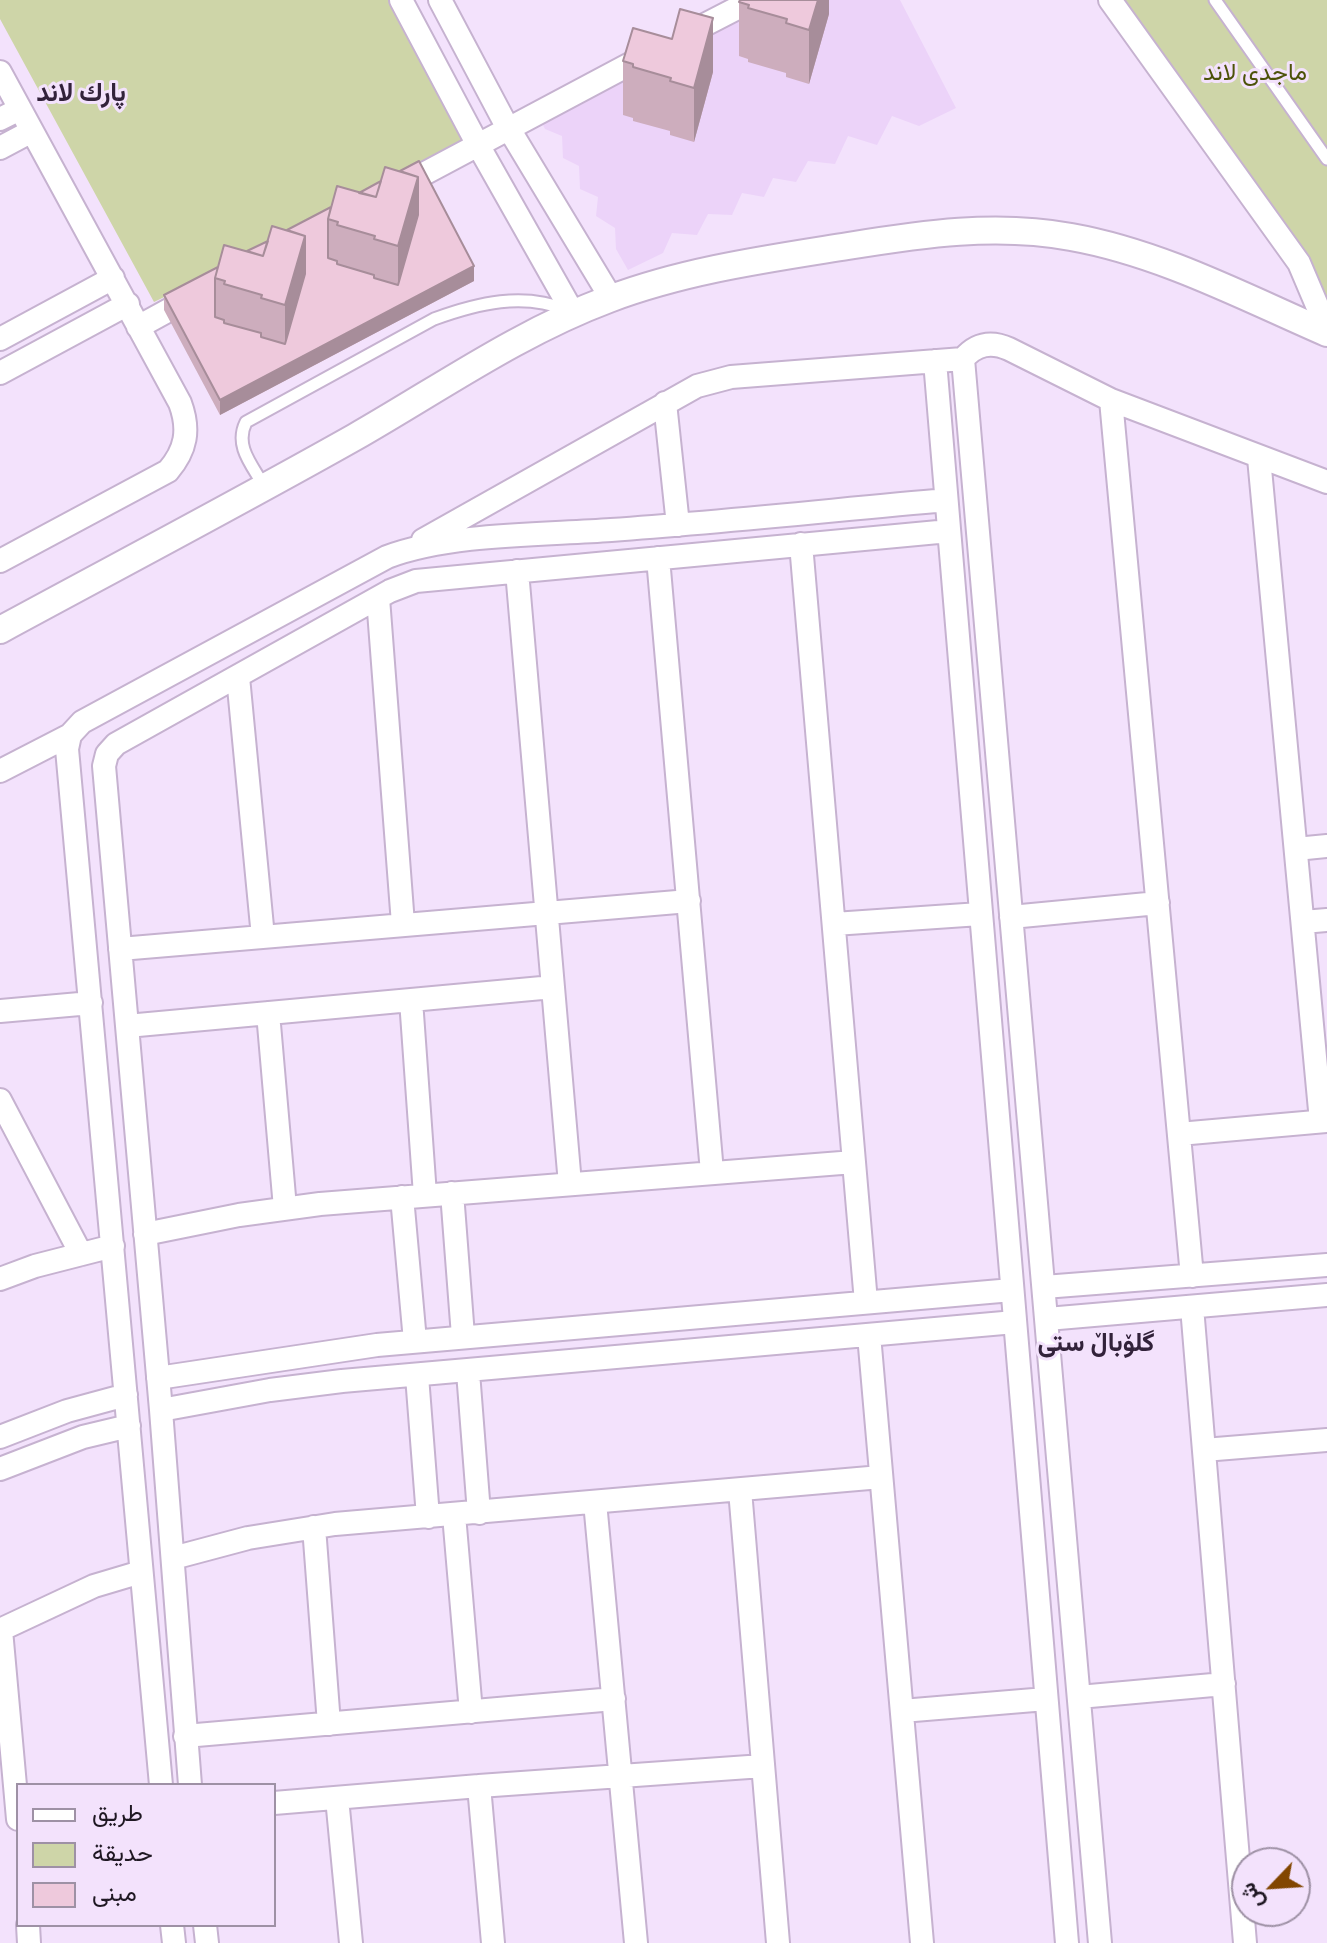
<!DOCTYPE html>
<meta charset="utf-8">
<style>
body{margin:0}
#map{position:relative;width:1327px;height:1943px;overflow:hidden;background:#f3e2fc;font-family:"Public Sans",Vazirmatn,sans-serif}
canvas{display:block}
.legend{position:absolute;left:16px;top:1783px;width:260px;height:144px;box-sizing:border-box;background:#f3e2fc;border:2px solid #9e91a5;margin:0;padding:10px 14px;list-style:none;font-size:24px;color:#1f1823}
.legend li{display:flex;align-items:center;gap:16px;height:40px}
.legend b{width:40px;border:2px solid #9e91a5}
.north{position:absolute;left:1231px;top:1847px;width:80px;height:80px;box-sizing:border-box;background:#f3e2fc;border:2px solid #9e91a5;border-radius:50%;rotate:245deg;font-size:22px;font-weight:700;line-height:32px;text-align:center;color:#1f1823}
.north::after{content:'';display:block;margin:auto;width:28px;height:36px;background:#824600;clip-path:polygon(50% 0,100% 100%,50% 72%,0 100%)}
</style>
<div id="map">
<canvas width="1327" height="1943"></canvas>
<ul class="legend">
<li><b style="height:10px;background:#fff"></b>طريق</li>
<li><b style="height:22px;background:#ced5a8"></b>حديقة</li>
<li><b style="height:22px;background:#eec9dc"></b>مبنى</li>
</ul>
<div class="north">ش</div>
</div>
<script>
const g = document.querySelector('canvas').getContext('2d');
g.lineJoin = 'round';
function paint(path, color) {
  g.fillStyle = color;
  g.fill(path, 'evenodd');
}
function strokePath(path, color, width, dash) {
  g.strokeStyle = color;
  g.lineWidth = width;
  g.lineCap = dash ? 'butt' : 'round';
  g.setLineDash(dash || []);
  g.stroke(path);
}
function label(font, color, halo, rows, align = 'center') {
  g.font = font + ' "Public Sans",Vazirmatn,sans-serif';
  g.lineWidth = 6;
  g.setLineDash([]);
  g.textBaseline = 'middle';
  g.strokeStyle = halo;
  g.fillStyle = color;
  for (const [text, x, y, turn = 0] of rows) {
    g.save();
    g.translate(x, y);
    g.rotate((+turn || 0) * Math.PI / 180);
    g.textAlign = isNaN(turn) ? turn : align;
    if (halo) g.strokeText(text, 0, 0);
    g.fillText(text, 0, 0);
    g.restore();
  }
}
paint(new Path2D(`
 M 755,0 L 900,0 L 956,108 L 919,126 L 892,116 L 877,145 L 848,136 L 835,164 L 808,161 L 796,182 L 773,178 L 764,197 L 742,193 L 732,215 L 708,214 L 697,235 L 672,233 L 663,253 L 628,270 L 616,249 L 615,228 L 596,216 L 598,197 L 580,189 L 579,166 L 563,158 L 562,136 L 545,129 L 536,112 Z`), '#ecd3f9');
paint(new Path2D(`
 M 0,0 L 400,0 L 478,145 L 154,302 L 0,19 Z
 M 1113,0 L 1327,0 L 1327,308 Z`), '#ced5a8');
const service = new Path2D(`
 M 1215,0 L 1327,159
 M 264,486 C 252,465 234,446 246,422 L 434,319 C 478,303 523,292 567,310`);
const minor = new Path2D(`
 M 401,0 L 478,145 L 573,313
 M 440,0 L 503,119 L 611,298
 M 1110,0 L 1299,263 L 1327,329
 M 687,34 L 753,0
 M 0,72 L 180,403 C 190,430 186,450 168,471 L 0,561
 M 0,119 L 20,109
 M 0,148 L 32,131
 M 401,186 L 649,54
 M 138,327 L 191,298
 M 0,339 L 113,278
 M 963,359 L 1100,1943
 M 935,361 L 1067,1943
 M 0,373 L 128,304
 M 1111,400 L 1192,1276
 M 665,403 L 678,525
 M 1259,458 L 1321,1121
 M 423,540 L 697,386 L 731,377 L 963,359 C 976,344 991,341 1009,349 L 1111,400 L 1327,482
 M 801,544 L 866,1302
 M 658,558 L 712,1172
 M 517,571 L 570,1184
 M 378,598 L 403,924
 M 238,677 L 263,937
 M 0,771 L 70,735
 M 1296,849 L 1327,846
 M 1011,917 L 1158,903
 M 1303,922 L 1327,920
 M 834,924 L 980,914
 M 120,949 L 689,901
 M 411,1000 L 425,1195
 M 0,1011 L 91,1003
 M 268,1013 L 285,1208
 M 127,1026 L 553,987
 M 0,1100 L 81,1254
 M 1179,1134 L 1327,1121
 M 452,1193 L 463,1336
 M 402,1197 L 415,1341
 M 145,1234 L 239,1215 L 320,1204 L 854,1162
 M 0,1279 L 35,1266 L 113,1246
 M 1044,1287 L 1327,1265
 M 1192,1307 L 1245,1943
 M 1047,1319 L 1327,1295
 M 869,1335 L 922,1943
 M 468,1372 L 479,1513
 M 417,1376 L 428,1517
 M 158,1378 L 377,1345 L 1012,1290
 M 161,1410 L 270,1390 L 342,1381 L 1015,1322
 M 0,1437 L 67,1411 L 126,1395
 M 1204,1450 L 1327,1440
 M 0,1469 L 83,1437 L 129,1426
 M 740,1490 L 778,1943
 M 595,1502 L 636,1943
 M 454,1515 L 471,1712
 M 314,1527 L 329,1724
 M 173,1558 L 248,1538 L 335,1524 L 881,1477
 M 0,1630 L 94,1586 L 141,1572
 M 1,1630 L 18,1819
 M 1079,1697 L 1224,1684
 M 902,1711 L 1046,1699
 M 185,1736 L 614,1699
 M 161,1785 L 67,749 L 70,735 L 82,722 L 387,557 C 451,533 542,535 611,530 C 723,522 834,510 946,500
 M 190,1785 L 161,1410 L 104,766 L 107,754 L 116,744 L 390,591 L 416,581 L 949,531
 M 479,1786 L 493,1943
 M 337,1798 L 351,1943
 M 274,1803 L 479,1786 L 763,1766
 M 28,1925 L 29,1943
 M 172,1925 L 174,1943
 M 205,1925 L 207,1943`);
const tertiary = new Path2D(`
 M 0,630 C 118,566 238,503 355,437 C 439,389 518,333 609,299 C 686,270 767,259 848,246 C 922,234 996,223 1071,237 C 1161,253 1244,297 1327,333`);
strokePath(service, '#c6b2d0', 15);
strokePath(minor, '#c6b2d0', 26);
strokePath(tertiary, '#c6b2d0', 30);
strokePath(service, '#fff', 11);
strokePath(minor, '#fff', 22);
strokePath(tertiary, '#fff', 26);
paint(new Path2D(`
 M 829,0 L 829,14 L 809,84 L 786,77 L 786,73 L 748,62 L 748,59 L 739,56 L 739,2 Z
 M 672,39 L 713,72 L 694,142 L 670,135 L 670,131 L 633,121 L 633,118 L 623,115 L 623,61 Z
 M 331,207 L 474,281 L 220,415 L 164,310 L 164,295 Z`), '#cdadbd');
paint(new Path2D(`
 M 818,0 L 829,0 L 829,14 L 809,84 L 809,30 Z
 M 713,18 L 713,72 L 694,142 L 694,88 Z
 M 418,177 L 418,231 L 398,301 L 398,246 Z
 M 305,236 L 305,290 L 285,359 L 285,305 Z
 M 474,266 L 474,281 L 220,415 L 220,400 Z`), '#a78d9a');
const building = new Path2D(`
 M 740,0 L 818,0 L 809,30 L 786,23 L 787,19 L 748,8 L 749,5 L 739,2 Z
 M 680,9 L 713,18 L 694,88 L 670,81 L 671,78 L 633,67 L 633,64 L 623,61 L 633,28 L 672,39 Z
 M 419,161 L 474,266 L 220,400 L 164,295 L 218,267 L 215,278 L 215,317 L 224,320 L 224,323 L 261,333 L 261,337 L 285,344 L 305,274 L 305,236 L 287,230 L 331,207 L 328,219 L 328,258 L 337,261 L 337,264 L 374,275 L 374,278 L 398,285 L 418,215 L 418,177 L 400,171 Z
 M 385,167 L 418,177 L 398,246 L 374,239 L 375,236 L 337,225 L 338,222 L 328,219 L 337,186 L 376,197 Z
 M 381,181 L 376,197 L 359,193 Z
 M 272,226 L 305,236 L 285,305 L 261,298 L 262,295 L 224,284 L 225,281 L 215,278 L 224,245 L 263,256 Z
 M 268,241 L 263,256 L 247,251 Z`);
paint(building, '#eec9dc');
strokePath(building, '#a78d9a', 2);
label('24px', '#4c5209', '#f3e2fc', [
 ["ماجدی لاند",1255,73]
]);
label('bold 26px', '#32223a', '#f3e2fc', [
 ["پارك لاند",81,93],
 ["گلۆباڵ ستی",1096,1343]
]);
</script>
